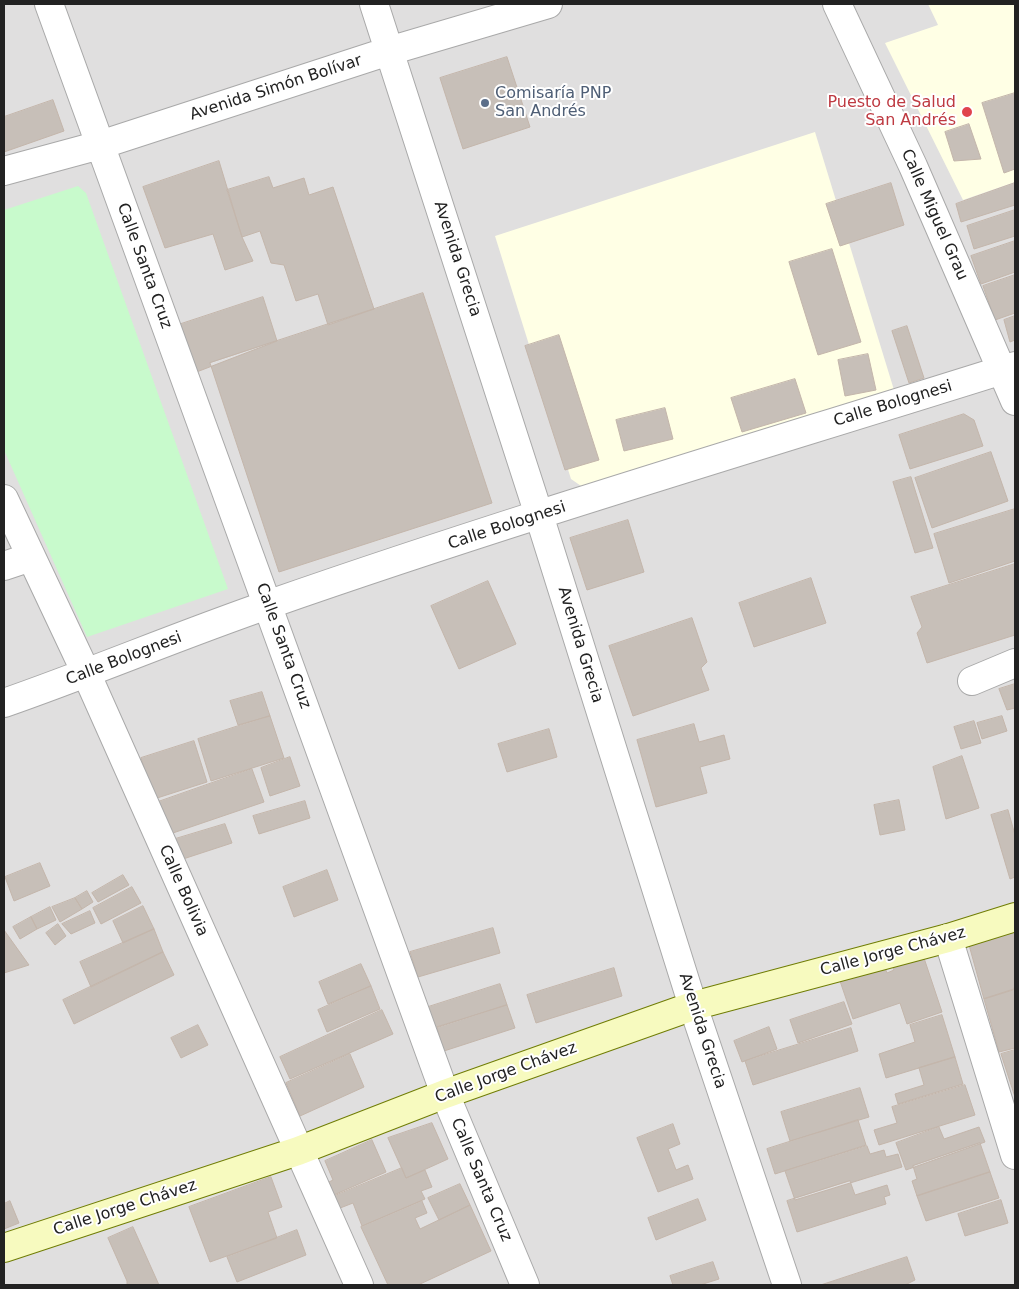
<!DOCTYPE html>
<meta charset="utf-8">
<style>
body{margin:0}
#map{position:relative;width:1019px;height:1289px;overflow:hidden;background:#f2efe9;font-family:"DejaVu Sans",sans-serif}
canvas{display:block}
.frame{position:absolute;inset:0;border:5px solid #222;pointer-events:none}
</style>
<div id="map">
<canvas width="1019" height="1289"></canvas>
<div class="frame"></div>
</div>
<script>
const g = document.querySelector('canvas').getContext('2d');
g.lineJoin = 'round';
function paint(path, color) {
  g.fillStyle = color;
  g.fill(path, 'evenodd');
}
function strokePath(path, color, width, dash) {
  g.strokeStyle = color;
  g.lineWidth = width;
  g.lineCap = dash ? 'butt' : 'round';
  g.setLineDash(dash || []);
  g.stroke(path);
}
function label(font, color, halo, rows, align = 'center') {
  g.font = font + ' "DejaVu Sans",sans-serif';
  g.lineWidth = 4;
  g.setLineDash([]);
  g.textBaseline = 'middle';
  g.strokeStyle = halo;
  g.fillStyle = color;
  for (const [text, x, y, turn = 0] of rows) {
    g.save();
    g.translate(x, y);
    g.rotate((+turn || 0) * Math.PI / 180);
    g.textAlign = isNaN(turn) ? turn : align;
    if (halo) g.strokeText(text, 0, 0);
    g.fillText(text, 0, 0);
    g.restore();
  }
}
paint(new Path2D(`
 M 4,4 L 1015,4 L 1015,1285 L 4,1285 Z`), '#e0dfdf');
paint(new Path2D(`
 M 928,4 L 1015,4 L 1015,182 L 963,200 L 885,43 L 938,25 Z
 M 815,132 L 894,390 L 584,488 L 571,479 L 495,236 Z`), '#ffffe5');
paint(new Path2D(`
 M 78,186 L 86,193 L 228,589 L 87,637 L 4,450 L 4,210 Z`), '#c8facc');
const building = new Path2D(`
 M 507,57 L 530,127 L 463,149 L 440,78 Z
 M 1015,93 L 1015,169 L 1004,173 L 982,103 Z
 M 53,100 L 64,131 L 4,152 L 4,117 Z
 M 969,124 L 981,159 L 954,161 L 945,132 Z
 M 219,161 L 242,237 L 253,261 L 225,270 L 213,234 L 165,248 L 143,187 Z
 M 269,177 L 273,188 L 304,178 L 309,195 L 333,187 L 374,309 L 328,325 L 318,294 L 296,301 L 284,265 L 271,263 L 260,231 L 242,237 L 227,190 Z
 M 891,183 L 904,225 L 840,246 L 826,204 Z
 M 1015,183 L 1015,205 L 961,222 L 956,204 Z
 M 1015,210 L 1015,236 L 974,249 L 967,226 Z
 M 1015,241 L 1015,272 L 981,284 L 971,256 Z
 M 832,249 L 861,342 L 818,355 L 789,262 Z
 M 1015,275 L 1015,313 L 995,320 L 983,286 Z
 M 423,293 L 492,503 L 279,572 L 210,363 Z
 M 263,297 L 277,341 L 194,373 L 178,325 Z
 M 1015,316 L 1015,340 L 1010,342 L 1004,320 Z
 M 907,326 L 924,378 L 909,383 L 892,331 Z
 M 559,335 L 599,460 L 565,470 L 525,346 Z
 M 868,354 L 876,390 L 845,396 L 838,360 Z
 M 795,379 L 806,413 L 742,432 L 731,398 Z
 M 665,408 L 673,439 L 624,451 L 616,420 Z
 M 964,414 L 974,420 L 983,446 L 910,469 L 899,435 Z
 M 991,452 L 1008,501 L 932,528 L 915,478 Z
 M 911,477 L 933,548 L 915,553 L 893,482 Z
 M 1015,509 L 1015,561 L 949,583 L 934,534 Z
 M 628,520 L 644,572 L 587,590 L 570,538 Z
 M 1015,564 L 1015,635 L 927,663 L 917,633 L 922,627 L 911,597 Z
 M 811,578 L 826,623 L 754,647 L 739,603 Z
 M 488,581 L 516,644 L 459,669 L 431,606 Z
 M 692,618 L 707,662 L 701,668 L 709,690 L 633,716 L 609,646 Z
 M 1015,684 L 1015,708 L 1007,710 L 999,689 Z
 M 262,692 L 270,716 L 238,725 L 230,701 Z
 M 270,716 L 284,758 L 211,781 L 198,739 Z
 M 1002,716 L 1007,731 L 982,739 L 977,723 Z
 M 974,721 L 981,743 L 961,749 L 954,727 Z
 M 694,724 L 699,742 L 724,735 L 730,759 L 700,767 L 707,793 L 656,807 L 637,740 Z
 M 549,729 L 557,757 L 507,772 L 498,744 Z
 M 194,741 L 207,782 L 154,799 L 141,758 Z
 M 962,756 L 979,808 L 946,819 L 933,767 Z
 M 290,757 L 300,786 L 270,796 L 261,768 Z
 M 252,769 L 264,802 L 170,834 L 158,802 Z
 M 899,800 L 905,830 L 880,835 L 874,805 Z
 M 305,801 L 310,818 L 259,834 L 253,816 Z
 M 1008,810 L 1015,835 L 1015,877 L 1010,879 L 991,815 Z
 M 225,824 L 232,843 L 180,860 L 172,840 Z
 M 40,863 L 50,886 L 14,901 L 5,877 Z
 M 327,870 L 338,900 L 294,917 L 283,887 Z
 M 123,875 L 129,885 L 98,902 L 92,893 Z
 M 132,887 L 141,903 L 101,924 L 93,908 Z
 M 87,891 L 93,902 L 82,909 L 75,898 Z
 M 75,898 L 82,909 L 60,922 L 52,907 Z
 M 143,906 L 154,929 L 123,943 L 113,921 Z
 M 50,907 L 56,920 L 37,929 L 31,917 Z
 M 90,911 L 95,923 L 71,934 L 62,924 Z
 M 31,917 L 37,929 L 20,939 L 13,927 Z
 M 58,924 L 66,936 L 55,945 L 46,933 Z
 M 493,928 L 500,953 L 418,977 L 410,952 Z
 M 154,929 L 163,952 L 91,987 L 80,962 Z
 M 4,930 L 29,965 L 4,973 Z
 M 1015,931 L 1015,986 L 1013,990 L 984,999 L 969,945 Z
 M 163,952 L 174,975 L 74,1024 L 63,1000 Z
 M 909,956 L 911,963 L 924,958 L 942,1012 L 907,1024 L 900,1003 L 853,1019 L 840,981 L 884,965 L 887,973 L 894,970 L 891,963 Z
 M 361,964 L 371,986 L 328,1004 L 319,982 Z
 M 614,968 L 622,996 L 536,1023 L 527,995 Z
 M 500,984 L 507,1005 L 430,1029 L 422,1009 Z
 M 371,986 L 380,1009 L 327,1032 L 318,1010 Z
 M 1015,989 L 1015,1048 L 999,1052 L 984,999 Z
 M 844,1002 L 852,1024 L 798,1043 L 790,1020 Z
 M 507,1005 L 515,1028 L 444,1051 L 437,1028 Z
 M 382,1010 L 393,1034 L 290,1079 L 280,1057 Z
 M 942,1015 L 955,1057 L 886,1078 L 879,1054 L 915,1042 L 910,1025 Z
 M 198,1025 L 208,1045 L 181,1058 L 171,1038 Z
 M 769,1027 L 777,1049 L 742,1062 L 734,1041 Z
 M 851,1028 L 858,1051 L 753,1085 L 745,1061 Z
 M 1015,1050 L 1015,1097 L 1001,1054 Z
 M 350,1054 L 364,1087 L 300,1116 L 286,1083 Z
 M 955,1057 L 963,1084 L 898,1104 L 895,1094 L 924,1085 L 919,1068 Z
 M 965,1085 L 975,1115 L 879,1145 L 874,1130 L 897,1123 L 892,1107 Z
 M 860,1088 L 869,1117 L 790,1141 L 781,1112 Z
 M 858,1120 L 866,1145 L 775,1174 L 767,1149 Z
 M 432,1123 L 448,1159 L 406,1178 L 388,1138 Z
 M 673,1124 L 680,1144 L 668,1149 L 676,1170 L 688,1165 L 693,1179 L 658,1192 L 637,1138 Z
 M 939,1127 L 944,1139 L 979,1127 L 985,1142 L 906,1170 L 896,1143 Z
 M 372,1140 L 386,1172 L 327,1198 L 321,1186 L 333,1180 L 325,1161 Z
 M 980,1143 L 990,1172 L 917,1196 L 912,1181 L 917,1179 L 913,1166 Z
 M 867,1146 L 870,1154 L 884,1150 L 886,1157 L 898,1154 L 902,1167 L 795,1200 L 785,1171 Z
 M 402,1168 L 406,1178 L 425,1170 L 432,1187 L 421,1191 L 425,1199 L 362,1226 L 353,1203 L 335,1210 L 330,1198 Z
 M 990,1172 L 999,1198 L 926,1221 L 917,1196 Z
 M 271,1177 L 282,1207 L 268,1212 L 277,1238 L 210,1262 L 189,1207 Z
 M 850,1181 L 855,1195 L 887,1185 L 890,1195 L 884,1197 L 886,1204 L 797,1232 L 787,1201 Z
 M 460,1184 L 470,1205 L 439,1220 L 428,1198 Z
 M 698,1199 L 706,1220 L 656,1240 L 648,1218 Z
 M 1001,1200 L 1008,1223 L 965,1236 L 958,1214 Z
 M 10,1201 L 19,1223 L 4,1229 L 4,1204 Z
 M 422,1201 L 427,1213 L 415,1218 L 420,1229 L 470,1205 L 491,1251 L 418,1285 L 388,1285 L 361,1227 Z
 M 133,1227 L 159,1285 L 127,1285 L 127,1281 L 108,1238 Z
 M 297,1230 L 306,1255 L 237,1282 L 227,1257 Z
 M 907,1257 L 915,1280 L 905,1285 L 821,1285 Z
 M 713,1262 L 719,1279 L 700,1285 L 673,1285 L 670,1276 Z`);
paint(building, '#c7bfb8');
strokePath(building, '#c4b6ab', 1);
const street = new Path2D(`
 M 49,4 L 445,1094 L 525,1285
 M 374,4 L 539,515 L 693,1006 L 787,1285
 M 837,4 L 913,166 L 1015,401
 M 4,171 L 100,145 L 389,51 L 548,4
 M 4,499 L 87,675 L 359,1285
 M 4,566 L 31,557
 M 972,681 L 1015,663
 M 4,703 C 93,672 180,635 270,604 C 516,518 767,444 1015,366
 M 948,938 L 1015,1155`);
const secondary = new Path2D(`
 M 4,1248 L 298,1151 L 445,1094 L 693,1006 L 948,938 L 1015,917`);
strokePath(street, '#a9a9a9', 30);
strokePath(secondary, '#707d05', 30);
strokePath(street, '#fff', 28);
strokePath(secondary, '#f7fabf', 28);
for (const [x, y, r, color] of [
 [485,103,5,"#5c6f8a"],
 [967,112,6,"#e0444e"]
]) {
  const dot = new Path2D();
  dot.arc(x, y, r, 0, 2 * Math.PI);
  g.fillStyle = color;
  g.fill(dot);
  strokePath(dot, '#fff', 2);
}
label('16px', '#222', '#fff', [
 ["Avenida Simón Bolívar",276,88,-18],
 ["Calle Miguel Grau",934,215,66],
 ["Avenida Grecia",457,259,72],
 ["Calle Santa Cruz",144,266,70],
 ["Calle Bolognesi",893,404,-17],
 ["Calle Bolognesi",507,526,-18],
 ["Avenida Grecia",580,645,73],
 ["Calle Santa Cruz",283,646,70],
 ["Calle Bolognesi",124,659,-21],
 ["Calle Bolivia",183,891,66],
 ["Calle Jorge Chávez",893,952,-15],
 ["Avenida Grecia",702,1031,72],
 ["Calle Jorge Chávez",506,1073,-20],
 ["Calle Santa Cruz",481,1180,67],
 ["Calle Jorge Chávez",125,1208,-18]
]);
label('16px', '#4e5e75', '#fff', [
 ["Comisaría PNP",495,94],
 ["San Andrés",495,112]
], 'left');
label('16px', '#be3a42', '#fff', [
 ["Puesto de Salud",956,103],
 ["San Andrés",956,121]
], 'right');
</script>
